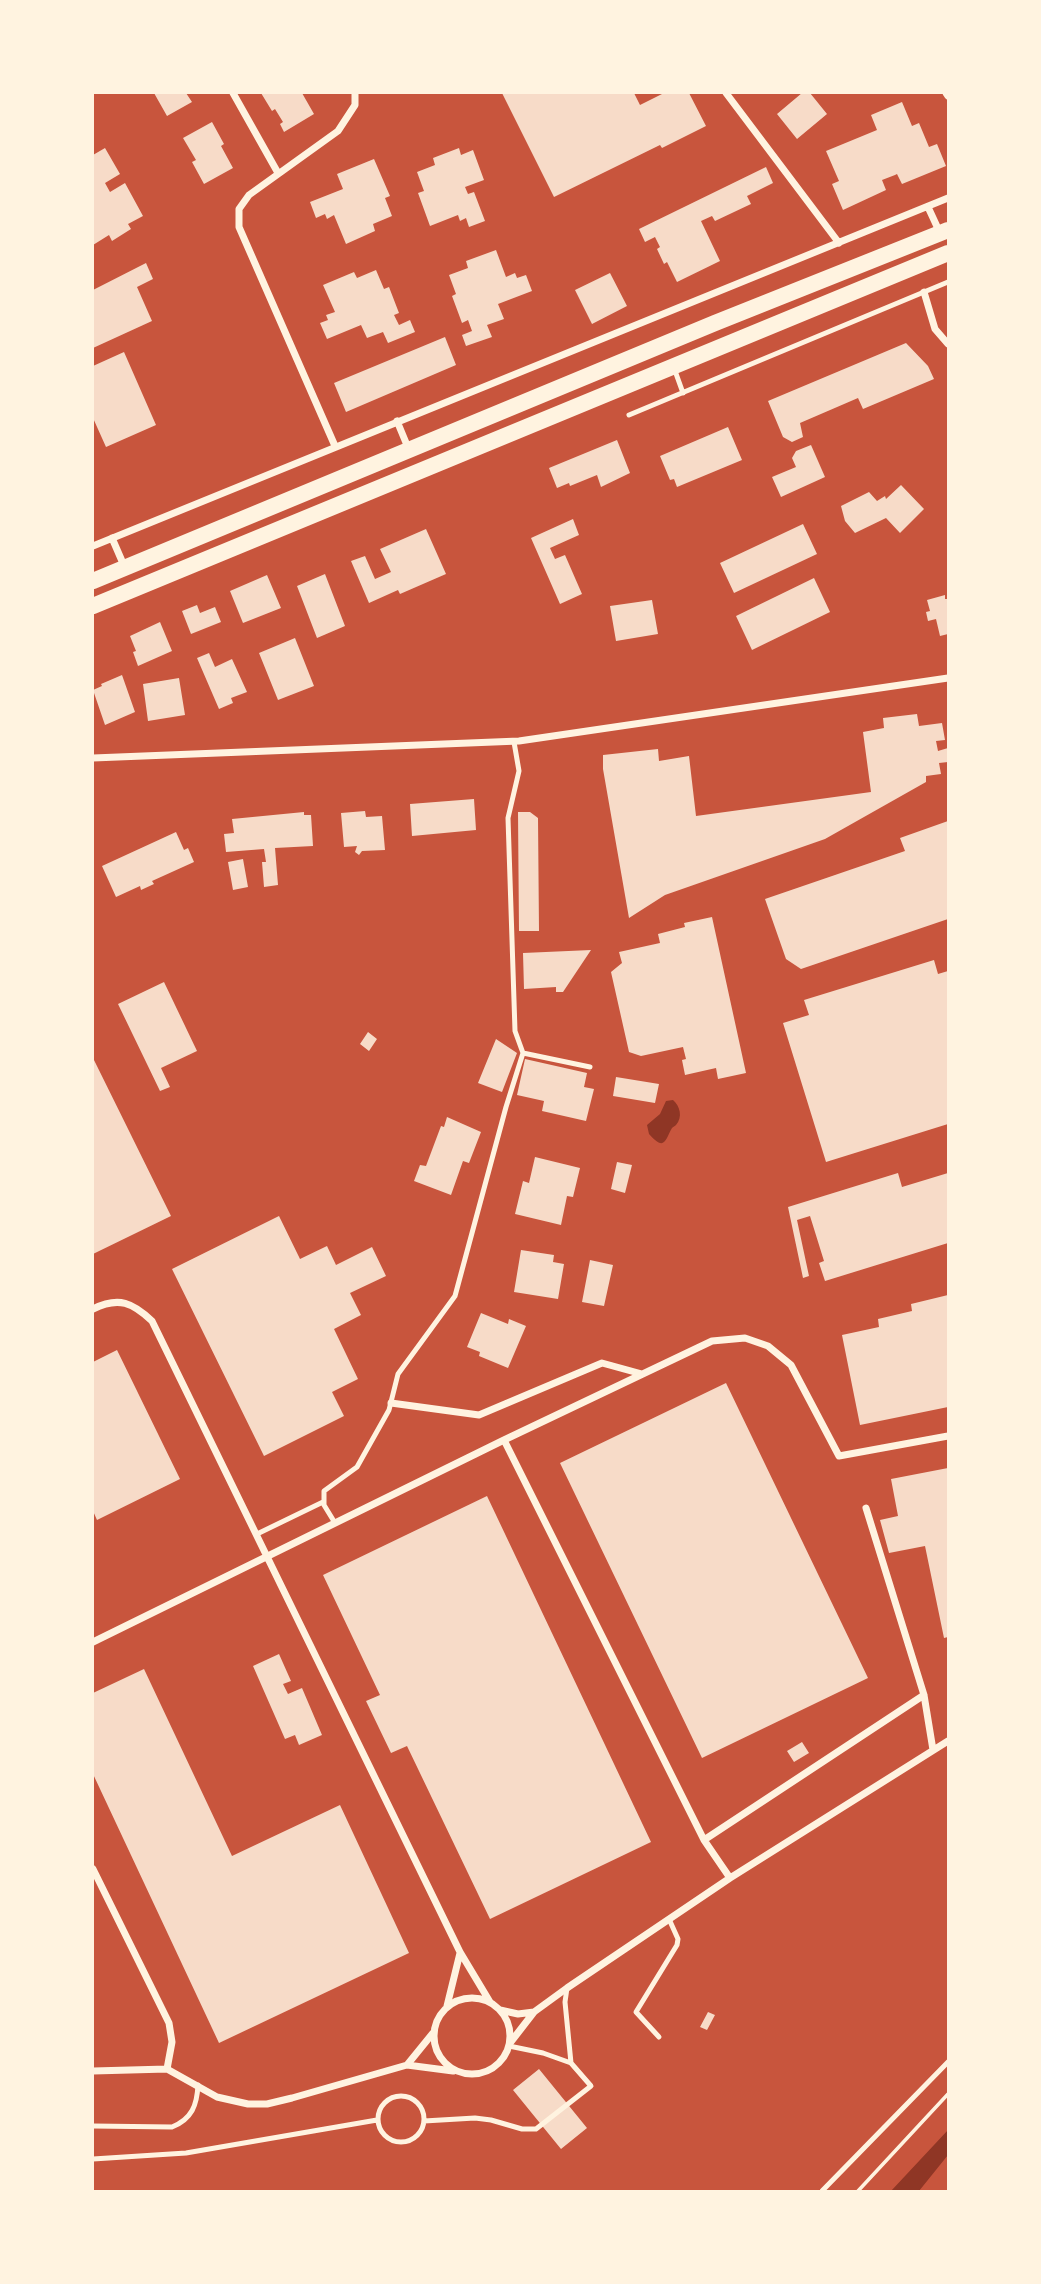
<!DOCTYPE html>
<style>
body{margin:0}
#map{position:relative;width:1041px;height:2284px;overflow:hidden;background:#c8553d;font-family:"Zilla Slab",serif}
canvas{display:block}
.frame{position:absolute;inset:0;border:94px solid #fff3e0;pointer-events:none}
</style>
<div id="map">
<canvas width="1041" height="2284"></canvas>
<div class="frame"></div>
</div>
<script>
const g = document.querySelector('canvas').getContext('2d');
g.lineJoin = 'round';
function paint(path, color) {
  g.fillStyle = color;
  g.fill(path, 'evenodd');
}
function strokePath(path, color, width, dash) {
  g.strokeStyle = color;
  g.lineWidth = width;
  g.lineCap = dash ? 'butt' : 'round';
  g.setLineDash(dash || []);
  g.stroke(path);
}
paint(new Path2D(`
 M 673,1100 C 680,1106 683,1117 676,1125 C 675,1126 673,1127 672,1128 C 665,1140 665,1152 649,1134 L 647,1125 L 660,1114 L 666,1101 Z
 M 948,2130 L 948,2155 L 919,2191 L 891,2191 Z`), '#8f3625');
paint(new Path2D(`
 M 154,93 L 186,93 L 192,102 L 167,116 Z
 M 261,93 L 302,93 L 314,114 L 284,132 L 280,124 L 283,122 L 275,109 L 272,111 Z
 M 502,93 L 634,93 L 640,105 L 664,93 L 689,93 L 706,126 L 662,148 L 660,145 L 554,197 Z
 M 802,93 L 810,93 L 827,114 L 797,139 L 777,114 Z
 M 902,102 L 912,126 L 919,123 L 929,147 L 937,144 L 946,166 L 902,184 L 897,174 L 895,175 L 882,180 L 886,190 L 843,210 L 832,184 L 839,181 L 826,151 L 877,130 L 871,115 Z
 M 212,122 L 224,144 L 221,146 L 233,168 L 204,184 L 192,162 L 196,160 L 183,138 Z
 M 105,148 L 120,174 L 105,183 L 110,192 L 125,183 L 143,216 L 128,224 L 131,229 L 112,241 L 109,235 L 93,245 L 93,155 Z
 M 459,148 L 461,155 L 473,150 L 484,180 L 465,187 L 468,194 L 474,192 L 485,221 L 469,227 L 466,218 L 460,221 L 458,215 L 430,226 L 418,193 L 424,191 L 417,172 L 435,165 L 433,158 Z
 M 374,159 L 390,196 L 385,198 L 392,216 L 373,224 L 375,231 L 346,244 L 334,215 L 327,219 L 325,214 L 316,218 L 310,202 L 343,189 L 337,174 Z
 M 766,167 L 773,183 L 747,196 L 751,204 L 715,221 L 712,216 L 701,221 L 720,261 L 677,282 L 667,262 L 664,264 L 657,249 L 660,247 L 655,237 L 645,242 L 639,229 Z
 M 496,250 L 506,277 L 515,273 L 517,278 L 526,275 L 532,291 L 498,304 L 504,319 L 487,325 L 492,337 L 466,346 L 462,335 L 472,331 L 468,320 L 462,323 L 452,296 L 456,294 L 449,275 L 468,268 L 466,261 Z
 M 146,263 L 153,279 L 137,287 L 152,321 L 93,348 L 93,290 Z
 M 376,270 L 384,289 L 389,287 L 399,313 L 394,315 L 399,325 L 410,320 L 415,332 L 388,343 L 383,332 L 367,338 L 361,325 L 327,339 L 320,323 L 328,320 L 326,315 L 335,312 L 323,285 L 354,272 L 357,278 Z
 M 610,273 L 627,306 L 592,324 L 575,290 Z
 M 445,337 L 456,365 L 346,412 L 334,383 Z
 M 906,343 L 928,366 L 934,379 L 863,409 L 858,398 L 800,423 L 803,437 L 792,442 L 783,437 L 768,401 Z
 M 124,352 L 156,425 L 106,447 L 93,418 L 93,366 Z
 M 728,427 L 742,460 L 677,487 L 674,479 L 670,480 L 660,456 Z
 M 617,440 L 630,473 L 601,487 L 597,475 L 570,486 L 569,483 L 557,488 L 549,468 Z
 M 811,445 L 825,477 L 781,497 L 772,477 L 796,467 L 792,458 L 796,451 Z
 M 901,485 L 924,509 L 900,533 L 886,518 L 855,533 L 845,521 L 841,506 L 869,492 L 877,501 L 885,496 L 886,499 Z
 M 573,519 L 579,535 L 550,548 L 555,559 L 565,555 L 582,594 L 560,604 L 531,538 Z
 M 803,524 L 817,554 L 734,593 L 720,563 Z
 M 426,529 L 446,574 L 400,594 L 398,590 L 369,603 L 351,561 L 365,556 L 375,579 L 391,572 L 380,549 Z
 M 325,574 L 345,626 L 317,638 L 297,586 Z
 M 267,575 L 281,608 L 243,623 L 230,591 Z
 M 814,578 L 830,612 L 752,650 L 736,616 Z
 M 945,595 L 945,599 L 948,599 L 948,634 L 940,636 L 936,619 L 928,621 L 926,612 L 930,611 L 927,600 Z
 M 652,600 L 658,634 L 616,641 L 610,606 Z
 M 197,605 L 200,613 L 215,607 L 221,622 L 191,634 L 182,611 Z
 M 160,622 L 172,651 L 138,666 L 133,652 L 136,651 L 130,636 Z
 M 295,638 L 314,686 L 278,700 L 259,653 Z
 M 209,653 L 215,667 L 232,659 L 247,692 L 231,698 L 233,703 L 219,709 L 197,658 Z
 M 122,675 L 135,712 L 105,725 L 93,690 L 102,686 L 101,684 Z
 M 179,678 L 185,715 L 148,721 L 143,684 Z
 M 917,714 L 919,726 L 942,723 L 945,740 L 936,741 L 938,751 L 948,748 L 948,762 L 939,763 L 941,774 L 926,776 L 926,782 L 825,839 L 665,895 L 629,918 L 603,769 L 603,755 L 658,749 L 659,761 L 689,756 L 696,816 L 871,792 L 863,732 L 884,728 L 883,718 Z
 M 474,799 L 476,830 L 412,836 L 410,804 Z
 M 365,811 L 366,817 L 382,816 L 385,850 L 362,851 L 359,855 L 355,852 L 357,846 L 344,847 L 341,813 Z
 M 304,812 L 304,815 L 311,815 L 313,846 L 275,848 L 278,885 L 264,887 L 262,862 L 266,862 L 264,849 L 226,852 L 224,834 L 234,833 L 232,819 Z
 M 518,812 L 530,812 L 538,818 L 539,931 L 519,931 Z
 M 948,821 L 948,919 L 801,969 L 786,959 L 765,899 L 905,851 L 900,838 Z
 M 176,832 L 184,850 L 188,848 L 194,862 L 152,881 L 154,884 L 141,890 L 140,886 L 116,897 L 102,866 Z
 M 243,859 L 248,887 L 233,890 L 228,862 Z
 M 712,917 L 746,1073 L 718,1079 L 716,1068 L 685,1075 L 682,1060 L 686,1059 L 683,1047 L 641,1056 L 629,1052 L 611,972 L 622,963 L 619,952 L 660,943 L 658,934 L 685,927 L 684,923 Z
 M 591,950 L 563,992 L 556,992 L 556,987 L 524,989 L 523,953 Z
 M 934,960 L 938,974 L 948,971 L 948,1124 L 826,1162 L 783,1023 L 809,1015 L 804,1000 Z
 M 164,982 L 197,1051 L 161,1068 L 170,1087 L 160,1091 L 118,1004 Z
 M 368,1032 L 377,1039 L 369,1051 L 360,1044 Z
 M 496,1039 L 517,1053 L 502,1092 L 478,1083 Z
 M 93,1058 L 171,1216 L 93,1254 Z
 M 525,1059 L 587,1073 L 584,1087 L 594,1089 L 586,1121 L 542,1111 L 544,1101 L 517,1095 Z
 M 616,1077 L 659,1084 L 655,1103 L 613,1096 Z
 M 447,1117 L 481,1132 L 469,1163 L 463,1161 L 451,1195 L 414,1181 L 420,1165 L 426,1166 L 441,1126 L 444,1127 Z
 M 535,1157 L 580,1168 L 573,1197 L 567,1196 L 561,1225 L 515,1214 L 523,1181 L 529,1183 Z
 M 617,1162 L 632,1165 L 625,1193 L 611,1189 Z
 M 898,1173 L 902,1187 L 948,1173 L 948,1243 L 825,1281 L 819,1263 L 824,1261 L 810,1216 L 797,1220 L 809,1276 L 803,1278 L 788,1207 Z
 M 279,1216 L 300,1259 L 327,1246 L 336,1265 L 372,1247 L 386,1276 L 350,1293 L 361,1315 L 334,1329 L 358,1379 L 332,1392 L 344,1416 L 264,1456 L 172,1269 Z
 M 521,1250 L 554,1255 L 553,1262 L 564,1264 L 558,1299 L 514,1292 Z
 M 590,1260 L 613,1265 L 604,1306 L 582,1302 Z
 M 948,1295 L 948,1407 L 860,1425 L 842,1335 L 879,1327 L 878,1319 L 912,1311 L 911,1304 Z
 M 481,1313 L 508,1324 L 509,1319 L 526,1326 L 508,1368 L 479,1356 L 480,1352 L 467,1347 Z
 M 117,1350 L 180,1479 L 97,1520 L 93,1511 L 93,1362 Z
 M 726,1383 L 868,1678 L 702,1758 L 560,1463 Z
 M 948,1468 L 948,1637 L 944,1638 L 925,1546 L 889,1553 L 880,1520 L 898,1516 L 891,1479 Z
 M 487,1496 L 651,1842 L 490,1919 L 407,1746 L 391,1753 L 366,1701 L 380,1695 L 323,1575 Z
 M 279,1654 L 291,1681 L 283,1684 L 288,1694 L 302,1688 L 322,1735 L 299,1745 L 295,1735 L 285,1739 L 253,1666 Z
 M 144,1669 L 232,1856 L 340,1805 L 409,1953 L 219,2043 L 93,1774 L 93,1693 Z
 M 802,1742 L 809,1753 L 794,1762 L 787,1751 Z
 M 708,2012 L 715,2015 L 707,2030 L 700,2027 Z
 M 539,2069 L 587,2128 L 561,2149 L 513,2090 Z`), '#f7dbc8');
strokePath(new Path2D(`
 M 858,2191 L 948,2094`), '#fff3e0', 3.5);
strokePath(new Path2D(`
 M 674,368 L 683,393
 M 629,415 L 948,282
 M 514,742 L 519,771 L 508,818 L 515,1031 L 523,1053
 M 335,1523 L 324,1505 L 324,1491 L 357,1467 L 389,1410 L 398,1374 L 455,1296 L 506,1107 L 523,1053 L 590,1067
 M 257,1534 L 323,1502
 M 659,2037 L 636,2012 L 677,1945 L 678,1939 L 669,1919
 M 509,2046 L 543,2053 L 571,2063
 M378 2119a23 23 0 1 1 46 0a23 23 0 1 1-46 0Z
 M 424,2121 L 475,2118 L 491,2120 L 522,2129 L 536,2129 L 591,2086 L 571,2063 L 565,2002 L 567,1988
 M 93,2126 L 172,2127 C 192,2119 197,2105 198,2085
 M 93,2159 L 186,2153 L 377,2120
 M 822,2191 L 948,2062`), '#fff3e0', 5);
strokePath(new Path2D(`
 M 233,93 L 278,173
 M 726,93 L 839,243
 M 946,93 L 948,96
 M 928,207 L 940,233
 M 924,292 L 935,329 L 948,344
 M 397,421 L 409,450
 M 335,446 L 239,227 L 239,209 L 249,195 L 338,131 L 355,105 L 355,93
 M 112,538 L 125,568
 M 93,546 L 948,198
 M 93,758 L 519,741 L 948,678
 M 93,1309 C 119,1296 133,1303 152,1321 L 460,1952 L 490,2002
 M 391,1403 L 479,1415 L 602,1363 L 642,1374
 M 504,1440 L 704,1840 L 730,1878
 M 866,1508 L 924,1695 L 933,1750
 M 93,1642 L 504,1440 L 712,1341 L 745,1338 L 768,1346 L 791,1365 L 839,1456 L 948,1436
 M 704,1840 L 924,1695
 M 93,1869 L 169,2023 L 172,2042 L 167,2069
 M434 2036a38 38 0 1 1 76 0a38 38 0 1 1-76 0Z
 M 447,2006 L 460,1953
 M 500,2010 L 518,2014 L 534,2012
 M 510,2043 L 534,2012 L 567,1988 L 730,1878 L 948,1741
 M 407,2065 L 433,2033
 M 93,2071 L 167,2069 L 217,2097 L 248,2104 L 267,2104 L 292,2098 L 407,2065 L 453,2071`), '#fff3e0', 7);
strokePath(new Path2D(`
 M 93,581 L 715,323 L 948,230
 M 93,606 L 948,253`), '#fff3e0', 16);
</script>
